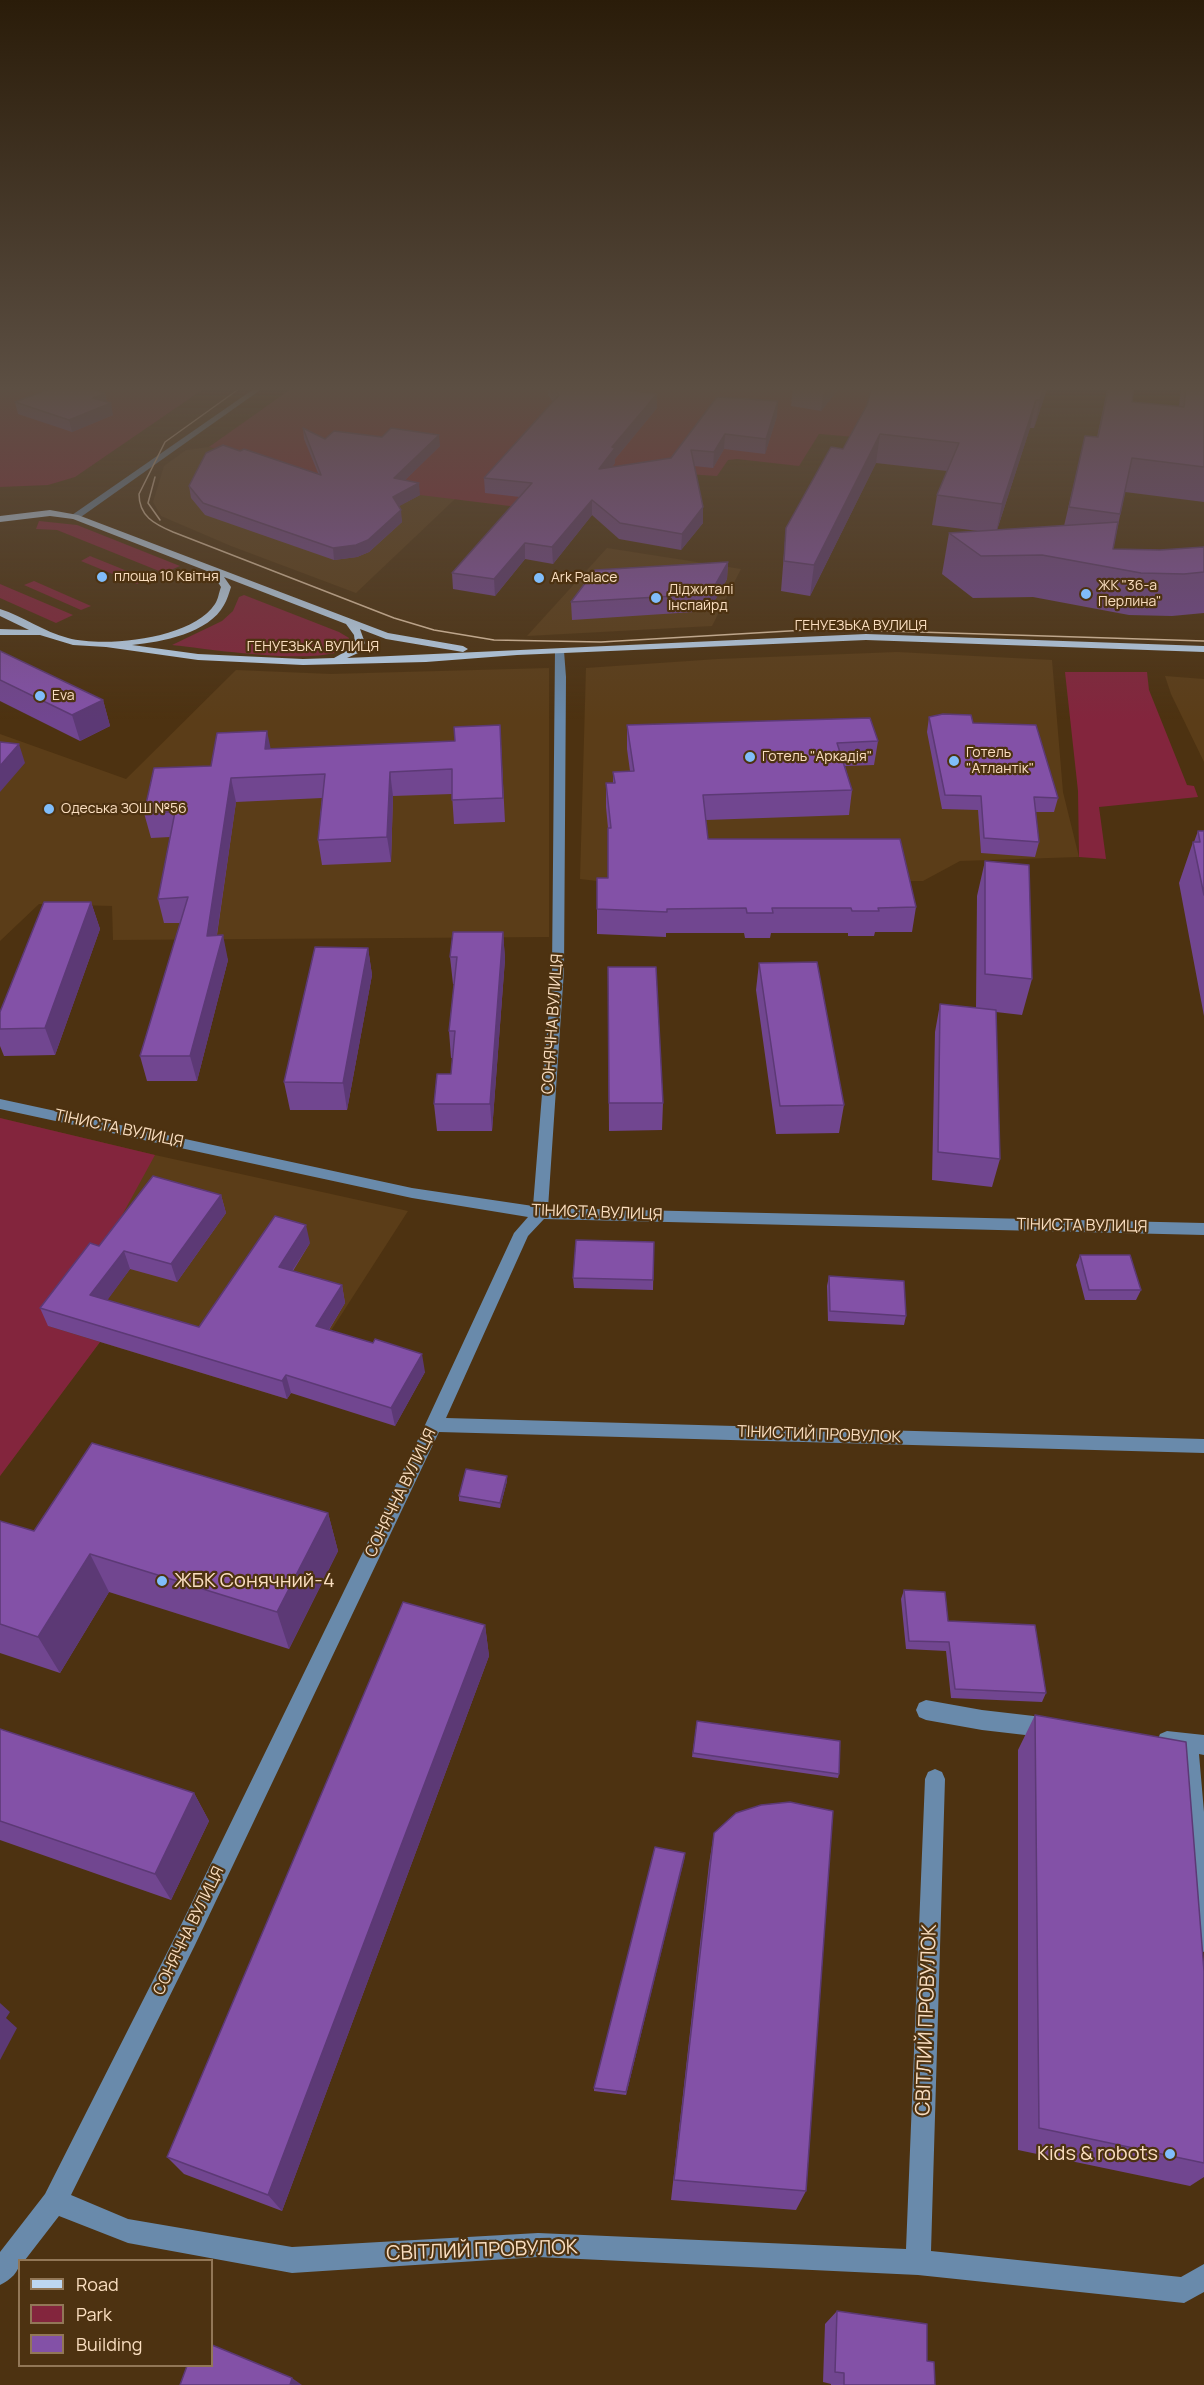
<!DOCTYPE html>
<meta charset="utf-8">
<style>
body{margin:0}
#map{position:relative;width:1204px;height:2385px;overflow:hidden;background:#4d3211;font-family:Manrope,sans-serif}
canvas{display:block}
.legend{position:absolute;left:18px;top:2259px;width:195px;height:108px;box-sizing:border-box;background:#4d3211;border:2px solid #927757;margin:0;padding:8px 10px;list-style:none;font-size:18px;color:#fadec0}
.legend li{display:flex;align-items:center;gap:12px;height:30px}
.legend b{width:30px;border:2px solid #927757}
</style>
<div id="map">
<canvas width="1204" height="2385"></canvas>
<ul class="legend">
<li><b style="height:8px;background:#bdd7f2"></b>Road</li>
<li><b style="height:16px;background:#83253d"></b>Park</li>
<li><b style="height:16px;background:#8351a7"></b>Building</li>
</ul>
</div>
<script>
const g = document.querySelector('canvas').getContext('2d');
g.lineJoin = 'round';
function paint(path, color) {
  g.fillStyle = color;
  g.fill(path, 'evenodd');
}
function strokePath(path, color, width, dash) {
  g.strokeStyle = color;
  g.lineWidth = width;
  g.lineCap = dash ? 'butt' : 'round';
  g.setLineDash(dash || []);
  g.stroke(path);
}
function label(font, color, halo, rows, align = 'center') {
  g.font = font + ' Manrope,sans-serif';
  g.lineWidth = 4.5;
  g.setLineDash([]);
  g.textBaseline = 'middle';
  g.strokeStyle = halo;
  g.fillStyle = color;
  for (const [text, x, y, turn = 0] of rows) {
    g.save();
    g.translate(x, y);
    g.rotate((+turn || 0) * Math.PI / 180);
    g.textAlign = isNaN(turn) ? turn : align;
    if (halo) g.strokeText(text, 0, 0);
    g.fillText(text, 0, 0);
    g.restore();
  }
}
paint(new Path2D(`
 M 209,447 L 327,478 L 455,499 L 356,593 L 231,546 L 161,516 L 153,502 L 164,466 L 186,450 Z
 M 607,548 L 741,569 L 712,626 L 527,636 Z
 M 897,652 L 1052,660 L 1063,792 L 1079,857 L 960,861 L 923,881 L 622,884 L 580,879 L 586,668 L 718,659 Z
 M 549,668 L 549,937 L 113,940 L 112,906 L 39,904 L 0,941 L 0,734 L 126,779 L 236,670 L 331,674 Z
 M 1165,676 L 1204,679 L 1204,762 L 1171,694 Z
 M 0,1118 L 155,1155 L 408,1211 L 287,1399 L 100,1342 L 0,1476 Z`), '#5b3d18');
paint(new Path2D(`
 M 0,386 L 208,386 L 75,477 L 48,485 L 0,487 Z
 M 295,386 L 905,386 L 855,437 L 819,434 L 799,466 L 737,459 L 728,460 L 717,476 L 671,473 L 583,515 L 420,495 L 327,478 L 209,447 Z
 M 39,521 L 77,525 L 180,566 L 164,573 L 57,530 L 36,529 Z
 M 90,556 L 147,579 L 137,584 L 81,561 Z
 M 34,581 L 91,606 L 81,610 L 24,585 Z
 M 0,584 L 73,615 L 56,623 L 0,598 Z
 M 244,595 L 339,632 L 349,638 L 349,645 C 331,669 203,648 172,645 L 222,621 L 233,611 L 239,597 Z
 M 1065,672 L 1147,672 L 1149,690 L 1187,785 L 1194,786 L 1198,797 L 1099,807 L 1106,859 L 1079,857 L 1078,791 Z
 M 0,1118 L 155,1155 L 97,1261 L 48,1326 L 100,1342 L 0,1476 Z`), '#83253d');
paint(new Path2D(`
 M 258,386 L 266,386 L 78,519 L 72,519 L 72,515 Z
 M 555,649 L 564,651 L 566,677 L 564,970 L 548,1208 L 1204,1223 L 1204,1235 L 544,1219 L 528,1236 L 446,1418 L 1204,1439 L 1204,1453 L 439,1432 L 195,1945 L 71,2195 L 128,2219 L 292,2247 L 538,2233 L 906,2249 L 925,1779 L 928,1772 L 935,1769 L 942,1772 L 945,1779 L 931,2251 L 1181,2277 L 1204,2264 L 1204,2292 L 1184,2303 L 918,2275 L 538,2257 L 292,2273 L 128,2243 L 59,2216 L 25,2260 L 20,2260 C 20,2272 10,2280 0,2285 L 0,2252 L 45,2194 L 179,1929 L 425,1425 L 514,1233 L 528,1217 L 412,1198 L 0,1109 L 0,1099 L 412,1188 L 533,1206 L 552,970 Z
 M 926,1700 L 982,1710 L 1051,1718 L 1058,1721 L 1061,1728 L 1058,1735 L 1051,1738 L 982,1730 L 926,1720 L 919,1717 L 916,1710 L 919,1703 Z
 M 1167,1731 L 1204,1735 L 1204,1755 L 1199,1754 L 1204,1812 L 1204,1952 L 1196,1949 L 1193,1941 L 1179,1752 L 1160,1748 L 1157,1741 L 1160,1734 Z`), '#698aab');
paint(new Path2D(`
 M 50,510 L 78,515 L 388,633 L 463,646 L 468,649 L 463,652 L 386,639 L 360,629 L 365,643 L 358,653 L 347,658 L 866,634 L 1204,646 L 1204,652 L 866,640 L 517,655 L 426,662 L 303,665 L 198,660 L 106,647 L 73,645 L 40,635 L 0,635 L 0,629 L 29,630 L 0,616 L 0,609 C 23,616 44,632 68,638 C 105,648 192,639 215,604 C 218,600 219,592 221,587 L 212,573 L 73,519 L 50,516 L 0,522 L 0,516 ZM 224,577 L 346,624 L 354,635 L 355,643 L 350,649 L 334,658 L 303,659 L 198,654 L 132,645 C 162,642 209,633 224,605 C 227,600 229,593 231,587 Z`), '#bdd7f2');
strokePath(new Path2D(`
 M 243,386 L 165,442 L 139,494 C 139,516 154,524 173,532 L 394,618 L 434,630 L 494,640 L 601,642 L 823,629 L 1204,641
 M 155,477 L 148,503 L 160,520`), '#e0c4a5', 1.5);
paint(new Path2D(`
 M 548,386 L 595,386 L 657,408 L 615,459 L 615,463 L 612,467 L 671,458 L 717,397 L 777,416 L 765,454 L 724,449 L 713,468 L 694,466 L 703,523 L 681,550 L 619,539 L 592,515 L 553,564 L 525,559 L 495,596 L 453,589 L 452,573 L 520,497 L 485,493 L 484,478 L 553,402 L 548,395 Z
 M 793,386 L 841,386 L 821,411 L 791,406 Z
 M 872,386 L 1048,386 L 1034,428 L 1030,428 L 997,530 L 1064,526 L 1085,436 L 1097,437 L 1108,386 L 1134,386 L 1132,402 L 1179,407 L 1181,386 L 1204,386 L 1204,502 L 1125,492 L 1113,549 L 1160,550 L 1204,547 L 1204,613 L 1172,616 L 1129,615 L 1033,597 L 973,598 L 942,574 L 949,533 L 978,531 L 932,525 L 937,495 L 947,471 L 876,463 L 810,596 L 781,591 L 786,528 L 843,449 L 867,405 Z
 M 105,393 L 107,402 L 113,415 L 72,432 L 18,414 L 15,402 Z
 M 303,428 L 325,439 L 440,446 L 405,480 L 420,495 L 399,506 L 402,522 L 369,552 L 357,557 L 334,560 L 205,515 L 191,498 L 189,486 L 318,473 L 304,439 Z
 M 728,562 L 727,579 L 709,611 L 572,620 L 571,602 Z
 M 0,651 L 103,700 L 110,726 L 80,741 L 0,701 Z
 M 929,717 L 973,723 L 1058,798 L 1054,812 L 1035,812 L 1039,842 L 1035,857 L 981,853 L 978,810 L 942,809 L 927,732 Z
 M 500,725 L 505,822 L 454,824 L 452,794 L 393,796 L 391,862 L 322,865 L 318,840 L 322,798 L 236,802 L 217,935 L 228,960 L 197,1081 L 147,1081 L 140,1056 L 180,923 L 164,923 L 158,899 L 170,837 L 151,838 L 144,813 L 211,766 L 270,749 L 455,741 Z
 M 627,725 L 878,741 L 874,765 L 845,766 L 852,790 L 849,815 L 706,820 L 708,839 L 916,907 L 912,932 L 875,932 L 874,936 L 848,936 L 848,933 L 771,933 L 770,938 L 745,938 L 744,933 L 666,933 L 666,937 L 597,934 L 597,878 L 608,878 L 608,828 L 606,807 L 606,783 L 613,783 L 613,772 L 630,771 L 627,749 Z
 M 1198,831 L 1204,831 L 1204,1016 L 1179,883 L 1193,842 L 1194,842 Z
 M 985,861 L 1032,979 L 1022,1015 L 996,1012 L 1000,1159 L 992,1187 L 932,1180 L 935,1032 L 940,1004 L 976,1008 L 977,896 Z
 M 91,902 L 100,929 L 55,1055 L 4,1056 L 0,1046 L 0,1012 Z
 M 503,932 L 505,959 L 492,1131 L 437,1131 L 434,1104 L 451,1074 L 453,1058 L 451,1058 L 449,1031 L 454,984 L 453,984 L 450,957 Z
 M 368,948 L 372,975 L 347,1110 L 290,1110 L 284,1082 Z
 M 759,963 L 844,1105 L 839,1133 L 776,1134 L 756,990 Z
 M 608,994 L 663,1103 L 662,1130 L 609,1131 Z
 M 221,1195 L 226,1213 L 177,1282 L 130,1269 L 107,1300 L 199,1327 L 310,1243 L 293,1271 L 342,1285 L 345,1303 L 329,1330 L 425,1372 L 395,1426 L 291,1393 L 287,1399 L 48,1326 L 40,1308 L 99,1246 Z
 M 654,1242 L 653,1290 L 574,1288 L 573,1278 Z
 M 1080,1255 L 1141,1290 L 1136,1300 L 1085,1300 L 1076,1265 Z
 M 829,1276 L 906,1316 L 904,1325 L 828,1321 L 827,1286 Z
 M 507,1476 L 507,1481 L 500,1508 L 459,1501 L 459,1496 Z
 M 328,1513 L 338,1551 L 289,1649 L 109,1592 L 60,1673 L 0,1653 L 0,1521 L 34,1531 Z
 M 904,1590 L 948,1621 L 1046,1693 L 1042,1702 L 951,1698 L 946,1651 L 906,1649 L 901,1599 Z
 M 485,1625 L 489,1656 L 282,2211 L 184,2174 L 167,2157 Z
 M 1035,1715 L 1204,2163 L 1204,2177 L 1190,2186 L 1018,2150 L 1018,1750 Z
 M 697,1721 L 839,1774 L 838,1778 L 692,1757 Z
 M 0,1729 L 194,1793 L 209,1821 L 171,1900 L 0,1840 Z
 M 714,1833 L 806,2191 L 796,2210 L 671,2200 L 709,1864 Z
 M 685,1853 L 626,2095 L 594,2091 L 594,2088 Z
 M 837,2311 L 927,2361 L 935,2385 L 831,2385 L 831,2384 L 823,2382 L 825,2324 Z`), '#714690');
paint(new Path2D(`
 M 824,386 L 841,386 L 821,411 Z
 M 1044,386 L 1048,386 L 1034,428 L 1040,400 Z
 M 105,393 L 107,405 L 111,403 L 113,415 L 72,432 L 69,420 L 93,398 Z
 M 657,394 L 657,408 L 615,459 L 615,463 L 599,484 L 599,469 L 612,447 Z
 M 1036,400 L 1030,428 L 996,533 L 1002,504 Z
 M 778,401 L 777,416 L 765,454 L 766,439 Z
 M 725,434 L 724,449 L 713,468 L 714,452 Z
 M 880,434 L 876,463 L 810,596 L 814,565 Z
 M 439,435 L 440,446 L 395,490 L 394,478 Z
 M 419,483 L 420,495 L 394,509 L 393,497 Z
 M 592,500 L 592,515 L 553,564 L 552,547 Z
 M 703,507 L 703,523 L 681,550 L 682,534 Z
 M 401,510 L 402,522 L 369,552 L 357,557 L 334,560 L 333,548 Z
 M 525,543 L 525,559 L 495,596 L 494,579 Z
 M 728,562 L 727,579 L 709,611 L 710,594 Z
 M 103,700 L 110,726 L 80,741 L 72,715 Z
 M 267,731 L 272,755 L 265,749 Z
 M 19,744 L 25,763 L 0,792 L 0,766 Z
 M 390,772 L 393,796 L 391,862 L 387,837 Z
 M 231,778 L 236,802 L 213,961 L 207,936 Z
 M 91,902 L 100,929 L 55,1055 L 45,1028 Z
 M 503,932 L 505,959 L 492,1131 L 490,1104 Z
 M 223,935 L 228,960 L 197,1081 L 190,1056 Z
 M 368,948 L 372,975 L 347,1110 L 343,1083 Z
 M 221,1195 L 226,1213 L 177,1282 L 171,1264 Z
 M 306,1225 L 310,1243 L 283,1285 L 279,1267 Z
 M 124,1251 L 130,1269 L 98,1313 L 90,1295 Z
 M 342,1285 L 345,1303 L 320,1344 L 316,1326 Z
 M 422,1354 L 425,1372 L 395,1426 L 391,1408 Z
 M 286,1375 L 291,1393 L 287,1399 L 282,1381 Z
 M 507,1476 L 507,1481 L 500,1508 L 500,1503 Z
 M 328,1513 L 338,1551 L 289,1649 L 277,1612 Z
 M 90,1554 L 109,1592 L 60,1673 L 38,1637 Z
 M 485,1625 L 489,1656 L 282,2211 L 268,2195 Z
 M 194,1793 L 209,1821 L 171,1900 L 155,1874 Z
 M 685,1853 L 685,1857 L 626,2095 L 626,2092 Z
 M 0,2003 L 10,2012 L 6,2018 L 17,2028 L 0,2060 Z
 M 292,2378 L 302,2385 L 290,2385 Z`), '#5c3975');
const building = new Path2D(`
 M 57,386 L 82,386 L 105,393 L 93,398 L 111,403 L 69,420 L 15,402 Z
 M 552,386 L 595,386 L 657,394 L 612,447 L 615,448 L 599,469 L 671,458 L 717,397 L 778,401 L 766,439 L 725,434 L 714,452 L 691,450 L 703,507 L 682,534 L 620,523 L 592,500 L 552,547 L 525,543 L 494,579 L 452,573 L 532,483 L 484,478 L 559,395 Z
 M 872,386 L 1044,386 L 1040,400 L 1036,400 L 1002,504 L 937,495 L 959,443 L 880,434 L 814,565 L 784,561 L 786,528 L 831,447 L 843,449 L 867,405 Z
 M 1109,386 L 1134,386 L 1132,402 L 1184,407 L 1186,386 L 1204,386 L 1204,467 L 1132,458 L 1120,514 L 1069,507 L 1085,436 L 1098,437 Z
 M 303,428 L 325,439 L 334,431 L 382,437 L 391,428 L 439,435 L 394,478 L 419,483 L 393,497 L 401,510 L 368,540 L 356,545 L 333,548 L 203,503 L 189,486 L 206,453 L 223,445 L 240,451 L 244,449 L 321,475 Z
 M 1118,522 L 1113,549 L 1160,550 L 1204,547 L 1204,572 L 1184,574 L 1141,573 L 1042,555 L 981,556 L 949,533 Z
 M 728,562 L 710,594 L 571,602 L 595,570 Z
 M 0,651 L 103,700 L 72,715 L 0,680 Z
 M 943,714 L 971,715 L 973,723 L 1036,725 L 1058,798 L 1034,797 L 1039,842 L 984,838 L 981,796 L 945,795 L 929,717 Z
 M 870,718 L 878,741 L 837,743 L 852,790 L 703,795 L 708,839 L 900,839 L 916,907 L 878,908 L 879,911 L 852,911 L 851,908 L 772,908 L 773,913 L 747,913 L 746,908 L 667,909 L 667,912 L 597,909 L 597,878 L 608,878 L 608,828 L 611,828 L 606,783 L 615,783 L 613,772 L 634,771 L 627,725 Z
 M 500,725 L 503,798 L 452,800 L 452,769 L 390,772 L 387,837 L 318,840 L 325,774 L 231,778 L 207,936 L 223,935 L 190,1056 L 140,1056 L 188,897 L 158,899 L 175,812 L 144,813 L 154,768 L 211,766 L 217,733 L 267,731 L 265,749 L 455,741 L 454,727 Z
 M 0,742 L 19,744 L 0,766 Z
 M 1198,831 L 1204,831 L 1204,895 L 1193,842 L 1200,842 Z
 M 985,861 L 1029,865 L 1032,979 L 985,974 Z
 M 44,902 L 91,902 L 45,1028 L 0,1029 L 0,1012 Z
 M 453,932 L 503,932 L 490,1104 L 434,1104 L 437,1074 L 451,1074 L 455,1031 L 449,1031 L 457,957 L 450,957 Z
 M 315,947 L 368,948 L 343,1083 L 284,1082 Z
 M 817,962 L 844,1105 L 780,1106 L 759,963 Z
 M 608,967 L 656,967 L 663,1103 L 609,1103 Z
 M 940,1004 L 996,1010 L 1000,1159 L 938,1152 Z
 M 153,1176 L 221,1195 L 171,1264 L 124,1251 L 90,1295 L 199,1327 L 275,1216 L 306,1225 L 279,1267 L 342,1285 L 316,1326 L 373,1343 L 375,1339 L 422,1354 L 391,1408 L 286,1375 L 282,1381 L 40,1308 L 90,1243 L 99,1246 Z
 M 576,1240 L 654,1242 L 653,1280 L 573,1278 Z
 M 1080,1255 L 1130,1255 L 1141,1290 L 1089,1290 Z
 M 829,1276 L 904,1281 L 906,1316 L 830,1311 Z
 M 92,1443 L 328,1513 L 277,1612 L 90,1554 L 38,1637 L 0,1624 L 0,1521 L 34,1531 Z
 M 466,1469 L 507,1476 L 500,1503 L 459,1496 Z
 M 904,1590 L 945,1592 L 948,1621 L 1035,1625 L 1046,1693 L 955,1689 L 949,1642 L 909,1641 Z
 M 403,1602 L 485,1625 L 268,2195 L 167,2157 Z
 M 1035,1715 L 1186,1742 L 1204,1971 L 1204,2163 L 1039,2128 Z
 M 697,1721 L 840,1741 L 839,1774 L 693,1753 Z
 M 0,1729 L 194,1793 L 155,1874 L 0,1821 Z
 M 790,1802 L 833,1811 L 806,2191 L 674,2180 L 714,1833 L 736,1813 L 761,1805 Z
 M 655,1847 L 685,1853 L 626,2092 L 594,2088 Z
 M 837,2311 L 927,2324 L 927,2361 L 934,2362 L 935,2385 L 844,2385 L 844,2373 L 835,2372 Z
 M 212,2345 L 292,2378 L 290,2385 L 180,2385 L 187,2366 L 212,2366 Z`);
paint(building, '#8351a7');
strokePath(building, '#5c3975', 1.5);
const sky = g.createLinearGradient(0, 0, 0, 720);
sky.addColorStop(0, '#2a1c09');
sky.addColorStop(0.54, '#5c4f43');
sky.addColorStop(1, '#5c4f4300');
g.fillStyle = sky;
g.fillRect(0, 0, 1204, 720);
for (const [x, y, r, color] of [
 [102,577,6,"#80bdfa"],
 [539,578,6,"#80bdfa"],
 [1086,594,6,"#80bdfa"],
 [656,598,6,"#80bdfa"],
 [40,696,6,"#80bdfa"],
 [750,757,6,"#80bdfa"],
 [954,761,6,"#80bdfa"],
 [49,809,6,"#80bdfa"],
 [162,1581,6,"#80bdfa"],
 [1170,2154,6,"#80bdfa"]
]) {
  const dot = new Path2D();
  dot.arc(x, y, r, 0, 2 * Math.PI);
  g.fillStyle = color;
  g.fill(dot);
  strokePath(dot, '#4d3211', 2);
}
label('14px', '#fadec0', '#4d3211', [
 ["площа 10 Квітня",114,577],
 ["Ark Palace",551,578],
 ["ЖК \"36-а",1098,586],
 ["Перлина\"",1098,602],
 ["Діджиталі",668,590],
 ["Інспайрд",668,606],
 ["Eva",52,696],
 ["Готель",966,753],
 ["\"Атлантік\"",966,769],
 ["Готель \"Аркадія\"",762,757],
 ["Одеська ЗОШ №56",61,809]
], 'left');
label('14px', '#fadec0', '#4d3211', [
 ["ГЕНУЕЗЬКА ВУЛИЦЯ",861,626],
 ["ГЕНУЕЗЬКА ВУЛИЦЯ",313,647]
]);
label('16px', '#fadec0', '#4d3211', [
 ["СОНЯЧНА ВУЛИЦЯ",553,1024,-86],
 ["ТІНИСТА ВУЛИЦЯ",119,1129,12],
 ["ТІНИСТА ВУЛИЦЯ",597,1213,2],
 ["ТІНИСТА ВУЛИЦЯ",1082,1226,1],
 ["ТІНИСТИЙ ПРОВУЛОК",819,1435,2],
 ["СОНЯЧНА ВУЛИЦЯ",401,1493,-64],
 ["СОНЯЧНА ВУЛИЦЯ",189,1931,-64]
]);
label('20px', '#fadec0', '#4d3211', [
 ["ЖБК Сонячний-4",174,1581],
 ["Kids & robots",1158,2154,"right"]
], 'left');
label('20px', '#fadec0', '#4d3211', [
 ["СВІТЛИЙ ПРОВУЛОК",927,2020,-88],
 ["СВІТЛИЙ ПРОВУЛОК",482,2251,-2]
]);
</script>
